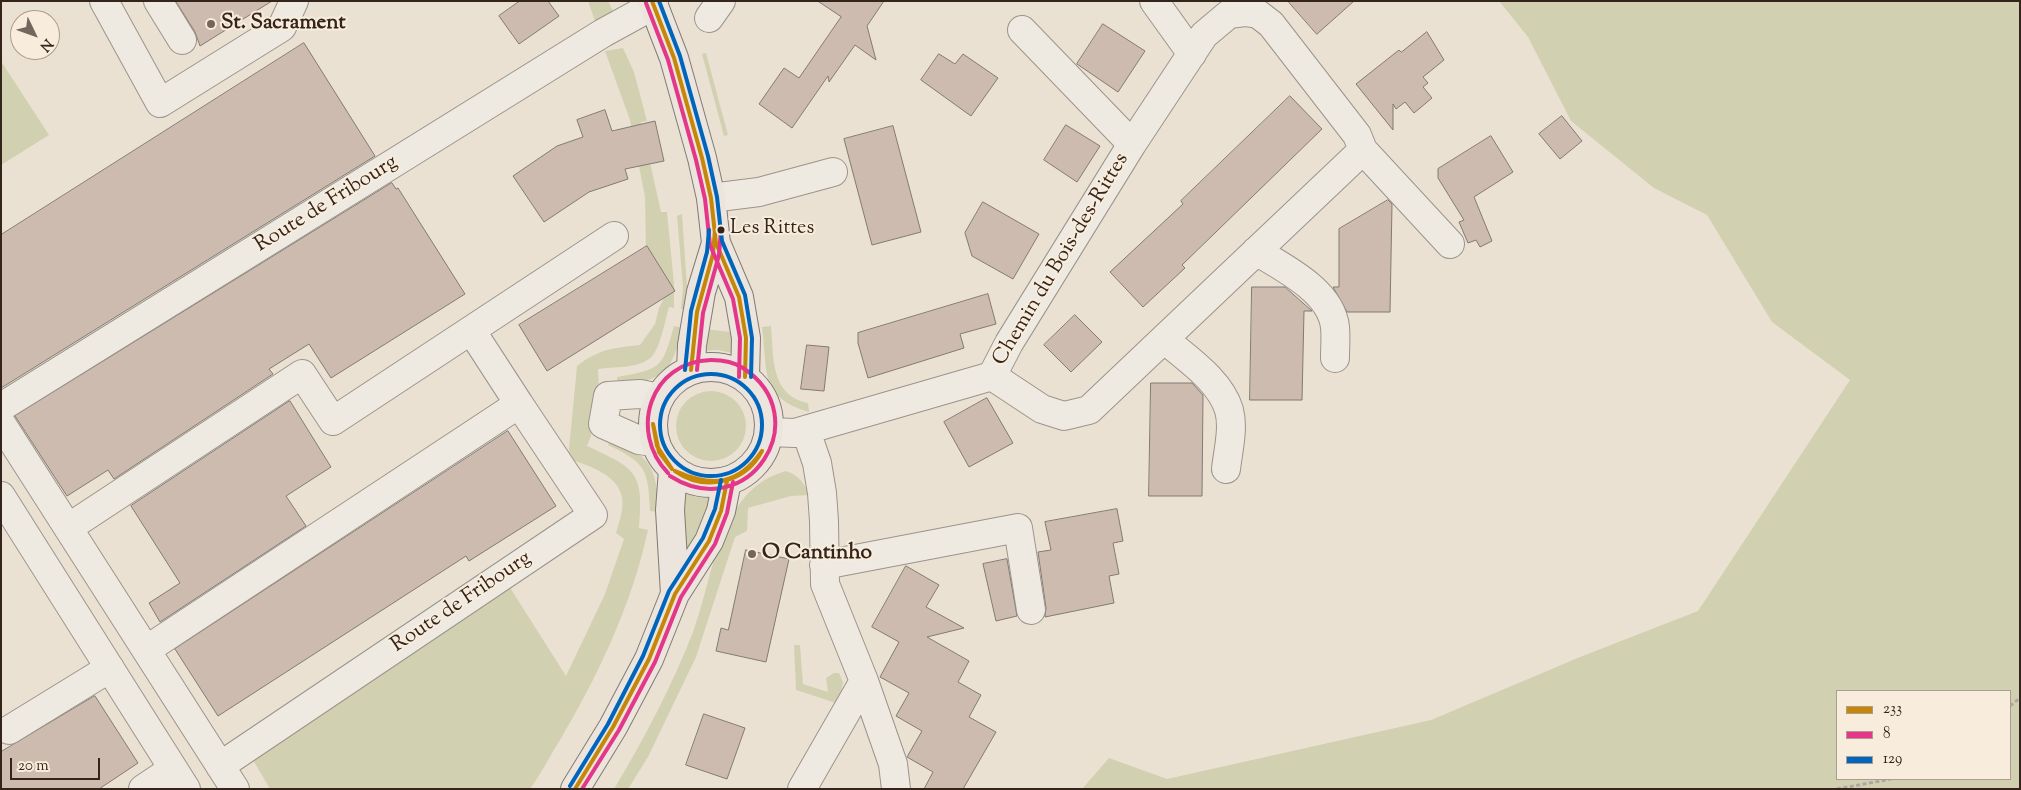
<!DOCTYPE html>
<style>
body{margin:0}
#map{position:relative;width:2021px;height:790px;overflow:hidden;background:#eae1d3;font-family:"Sorts Mill Goudy",serif}
canvas{display:block}
.frame{position:absolute;inset:0;border:2px solid #34241c;pointer-events:none}
.legend{position:absolute;left:1836px;top:690px;width:175px;height:90px;box-sizing:border-box;background:#f8eddc;border:1px solid #aa9d8f;margin:0;padding:6px 9px;list-style:none;font-size:15px;color:#34241c}
.legend li{display:flex;align-items:center;gap:10px;height:25px}
.legend b{width:25px;border:1px solid #aa9d8f}
.north{position:absolute;left:10px;top:10px;width:50px;height:50px;box-sizing:border-box;background:#f8eddc;border:1px solid #aa9d8f;border-radius:50%;rotate:132deg;font-size:14px;font-weight:700;line-height:20px;text-align:center;color:#34241c}
.north::after{content:'';display:block;margin:auto;width:18px;height:22px;background:#74665c;clip-path:polygon(50% 0,100% 100%,50% 72%,0 100%)}
.scale{position:absolute;left:10px;top:758px;width:90px;height:22px;box-sizing:border-box;border:2px solid #34241c;border-top:0;padding-left:6px;font-size:15px;line-height:18px;white-space:nowrap;color:#34241c;-webkit-text-stroke:4px #f8eddc;paint-order:stroke}
</style>
<div id="map">
<canvas width="2021" height="790"></canvas>
<div class="frame"></div>
<ul class="legend">
<li><b style="height:6px;background:#c68607"></b>233</li>
<li><b style="height:6px;background:#e43789"></b>8</li>
<li><b style="height:6px;background:#0065bd"></b>129</li>
</ul>
<div class="north">N</div>
<div class="scale">20 m</div>
</div>
<script>
const g = document.querySelector('canvas').getContext('2d');
g.lineJoin = 'round';
function paint(path, color) {
  g.fillStyle = color;
  g.fill(path, 'evenodd');
}
function strokePath(path, color, width, dash) {
  g.strokeStyle = color;
  g.lineWidth = width;
  g.lineCap = dash ? 'butt' : 'round';
  g.setLineDash(dash || []);
  g.stroke(path);
}
function label(font, color, halo, rows, align = 'center') {
  g.font = font + ' "Sorts Mill Goudy",serif';
  g.lineWidth = 4;
  g.setLineDash([]);
  g.textBaseline = 'middle';
  g.strokeStyle = halo;
  g.fillStyle = color;
  for (const [text, x, y, turn = 0] of rows) {
    g.save();
    g.translate(x, y);
    g.rotate((+turn || 0) * Math.PI / 180);
    g.textAlign = isNaN(turn) ? turn : align;
    if (halo) g.strokeText(text, 0, 0);
    g.fillText(text, 0, 0);
    g.restore();
  }
}
paint(new Path2D(`
 M 588,1 L 608,1 L 613,11 L 595,21 Z
 M 1499,1 L 2020,1 L 2020,789 L 1082,789 L 1109,758 L 1167,779 L 1431,720 L 1580,657 L 1698,611 L 1850,380 L 1772,322 L 1707,215 L 1654,188 L 1571,121 L 1528,37 ZM 1837,691 L 2010,691 L 2010,779 L 1837,779 Z
 M 623,48 L 634,72 L 647,121 L 641,122 L 661,212 L 667,212 L 674,284 L 674,308 L 669,307 C 665,320 660,352 649,359 C 638,368 613,367 598,369 C 600,395 598,422 587,446 C 636,469 644,471 639,528 L 648,530 C 632,604 599,674 560,740 C 550,756 541,774 530,789 L 270,789 L 253,760 L 509,586 L 566,676 L 605,594 L 624,539 L 616,533 C 619,522 624,510 622,498 C 619,475 588,465 568,459 L 577,366 C 599,349 613,348 640,345 L 655,324 L 659,308 L 669,288 L 646,251 L 645,197 L 630,120 L 605,51 Z
 M 706,53 L 728,135 L 724,136 L 702,54 Z
 M 1,61 L 49,135 L 1,165 Z
 M 682,214 L 687,287 L 685,309 L 681,309 L 683,287 L 677,216 Z
 M 674,326 L 683,328 C 670,374 666,379 618,386 L 617,377 C 661,369 662,369 674,326 Z
 M 771,326 C 774,358 770,395 808,403 L 809,412 C 759,397 768,372 762,327 Z
 M 705,329 L 730,332 L 734,350 L 732,353 L 718,350 L 703,351 Z
 M676 426a35 35 0 1 1 70 0a35 35 0 1 1-70 0Z
 M 611,437 C 650,456 658,468 658,512 L 650,511 C 648,469 646,463 608,445 Z
 M 786,471 C 798,475 805,483 809,495 L 791,496 L 748,508 L 747,531 L 735,537 L 696,657 L 648,757 L 628,789 L 614,789 C 644,739 672,686 693,632 C 714,577 718,489 786,471 Z
 M 684,492 L 696,497 L 712,498 L 693,550 L 685,552 L 682,548 Z
 M 794,645 L 800,645 L 803,684 L 828,692 L 826,678 L 834,673 L 839,673 L 843,682 L 839,704 L 796,690 Z`), '#d1d1b1');
const building = new Path2D(`
 M 176,1 L 272,1 L 200,46 L 195,32 Z
 M 520,1 L 548,1 L 559,16 L 519,44 L 499,16 Z
 M 818,1 L 884,1 L 867,26 L 876,60 L 855,45 L 829,82 L 828,76 L 792,128 L 759,104 L 784,68 L 799,78 L 841,17 Z
 M 1288,1 L 1354,1 L 1317,34 Z
 M 1103,24 L 1145,51 L 1118,92 L 1077,64 Z
 M 1427,32 L 1444,60 L 1423,77 L 1428,83 L 1423,87 L 1432,98 L 1414,113 L 1405,102 L 1396,109 L 1393,104 L 1393,130 L 1356,84 L 1399,50 L 1401,52 Z
 M 304,43 L 375,156 L 1,388 L 1,235 Z
 M 939,54 L 955,64 L 963,54 L 998,78 L 971,116 L 921,80 Z
 M 1290,96 L 1322,129 L 1182,265 L 1185,268 L 1143,307 L 1110,272 L 1183,204 L 1181,201 Z
 M 605,110 L 612,131 L 655,121 L 664,161 L 625,169 L 628,179 L 589,192 L 544,222 L 513,176 L 557,146 L 583,137 L 577,120 Z
 M 1562,116 L 1582,141 L 1560,159 L 1539,134 Z
 M 1066,125 L 1100,146 L 1077,182 L 1044,160 Z
 M 893,126 L 921,232 L 872,245 L 844,139 Z
 M 1491,136 L 1513,172 L 1474,197 L 1492,241 L 1480,247 L 1476,240 L 1468,243 L 1459,222 L 1464,220 L 1438,178 L 1438,169 Z
 M 392,183 L 396,189 L 398,188 L 465,294 L 331,378 L 309,344 L 269,369 L 273,374 L 114,479 L 108,470 L 67,496 L 15,416 Z
 M 1388,200 L 1392,204 L 1390,312 L 1347,312 L 1333,287 L 1339,287 L 1339,229 Z
 M 983,202 L 1039,234 L 1013,279 L 972,256 L 965,233 Z
 M 647,246 L 675,291 L 547,371 L 519,325 Z
 M 1252,287 L 1285,287 L 1312,311 L 1304,311 L 1302,400 L 1250,400 Z
 M 988,294 L 996,324 L 960,334 L 964,348 L 868,378 L 858,343 L 858,333 Z
 M 1075,315 L 1102,342 L 1071,372 L 1044,345 Z
 M 807,345 L 829,347 L 824,391 L 801,389 Z
 M 1151,383 L 1192,383 L 1203,395 L 1202,496 L 1149,496 Z
 M 987,398 L 1013,443 L 969,467 L 944,422 Z
 M 290,401 L 331,467 L 286,496 L 306,526 L 160,622 L 149,603 L 180,583 L 131,506 Z
 M 508,431 L 556,506 L 469,561 L 466,556 L 218,716 L 175,649 Z
 M 1117,509 L 1123,541 L 1113,543 L 1119,574 L 1109,576 L 1114,603 L 1045,617 L 1046,608 L 1038,552 L 1051,550 L 1045,522 Z
 M 746,550 L 789,559 L 766,662 L 716,651 L 721,628 L 728,630 Z
 M 1007,559 L 1017,616 L 996,621 L 983,564 Z
 M 906,566 L 939,585 L 926,607 L 964,628 L 927,637 L 969,661 L 958,682 L 981,695 L 969,717 L 996,732 L 963,789 L 924,789 L 933,772 L 907,757 L 922,731 L 896,716 L 909,693 L 880,677 L 899,642 L 872,627 Z
 M 95,696 L 138,763 L 99,789 L 1,789 L 1,752 Z
 M 704,714 L 745,728 L 727,779 L 686,765 Z`);
paint(building, '#ccbbae');
strokePath(building, '#827b73', 1);
const minor = new Path2D(`
 M 104,1 L 160,103 L 282,27 L 294,1
 M 158,1 L 182,40
 M 1154,1 L 1192,54
 M 709,18 L 721,1
 M 1022,30 L 1132,144
 M 711,198 L 759,192 L 833,172
 M 1256,251 C 1284,268 1331,291 1335,327 C 1336,337 1335,348 1335,358
 M 1164,339 C 1187,359 1220,380 1229,410 C 1234,428 1228,451 1226,469
 M 992,376 L 1009,343 L 1132,144 L 1204,35 L 1229,14 L 1245,12 L 1258,14 L 1271,24 L 1357,135 L 1363,150 L 1450,244
 M 1,407 L 603,33 L 654,5
 M 1,423 L 235,789
 M 806,431 L 817,463 L 822,493 L 824,521 L 825,584 L 864,681 L 893,764 L 896,789
 M 769,432 L 795,433 L 992,376 L 1042,409 L 1064,416 L 1089,410 L 1363,150
 M 654,442 L 639,440 L 603,424 L 608,396 L 640,394 L 659,398
 M 1,496 L 186,789
 M 68,528 L 302,374 L 333,421 L 614,236
 M 824,565 L 1018,528 L 1031,610
 M 146,650 L 519,404 L 471,330
 M 9,730 L 110,668
 M 220,766 L 593,515 L 519,404
 M 143,789 L 173,769
 M 802,789 L 864,681`);
const major = new Path2D(`
 M 652,1 L 674,58 L 702,158 L 711,198 L 716,243 L 739,297 L 746,338 L 745,377
 M653 425a58 58 0 1 1 116 0a58 58 0 1 1-116 0Z
 M 691,370 L 692,345 L 701,292 L 716,243
 M 673,470 L 670,510 L 675,594
 M 575,789 L 613,727 L 649,659 L 675,594 L 709,541 L 721,511 L 727,481`);
strokePath(minor, '#9b948b', 30);
strokePath(major, '#827b73', 30);
strokePath(new Path2D(`
 M 2010,706 L 2020,698
 M 1837,789 L 1891,779`), '#aca7a1', 3, [4, 2.5]);
strokePath(minor, '#eeeae2', 28);
strokePath(major, '#ebe5dd', 28);
strokePath(new Path2D(`
 M 652,1 L 674,58 L 702,158 L 711,198 L 716,243 L 739,297 L 746,338 L 745,377
 M 691,370 L 697,312 L 713,254 L 715,230
 M 653,424 L 657,446 L 672,469
 M 653,424 L 659,452 L 672,469
 M 675,471 C 712,487 738,486 762,451
 M 675,471 C 705,492 745,483 762,451
 M 575,789 L 613,727 L 649,659 L 675,594 L 709,541 L 721,511 L 727,481`), '#c68607', 4);
strokePath(new Path2D(`
 M 646,3 L 668,60 L 696,160 L 705,199 L 710,245 L 733,299 L 740,338 L 739,377
 M 697,370 L 703,313 L 719,255 L 721,230
 M 668,473 C 628,432 650,361 711,360 C 721,360 734,362 743,368 C 818,417 749,526 670,476
 M 582,789 L 619,730 L 655,662 L 681,597 L 715,544 L 727,513 L 733,482`), '#e43789', 4);
strokePath(new Path2D(`
 M 659,1 L 680,56 L 708,156 L 717,197 L 722,241 L 745,295 L 752,338 L 751,377
 M 685,370 L 691,311 L 707,252 L 709,230
 M660 425a51 51 0 1 1 102 0a51 51 0 1 1-102 0Z
 M 570,786 L 608,724 L 643,656 L 669,591 L 703,538 L 715,509 L 721,480`), '#0065bd', 4);
for (const [x, y, r, color] of [
 [211,24,5,"#74665c"],
 [721,230,4.5,"#34241c"],
 [752,554,5,"#74665c"]
]) {
  const dot = new Path2D();
  dot.arc(x, y, r, 0, 2 * Math.PI);
  g.fillStyle = color;
  g.fill(dot);
  strokePath(dot, '#f8eddc', 2);
}
label('20px', '#34241c', '#f8eddc', [
 ["Les Rittes",730,230]
], 'left');
label('bold 21px', '#34241c', '#f8eddc', [
 ["St. Sacrament",221,24],
 ["O Cantinho",762,554]
], 'left');
label('21px', '#34241c', '#f8eddc', [
 ["Route de Fribourg",327,205,-32],
 ["Chemin du Bois-des-Rittes",1062,260,-59],
 ["Route de Fribourg",462,603,-34]
]);
</script>
